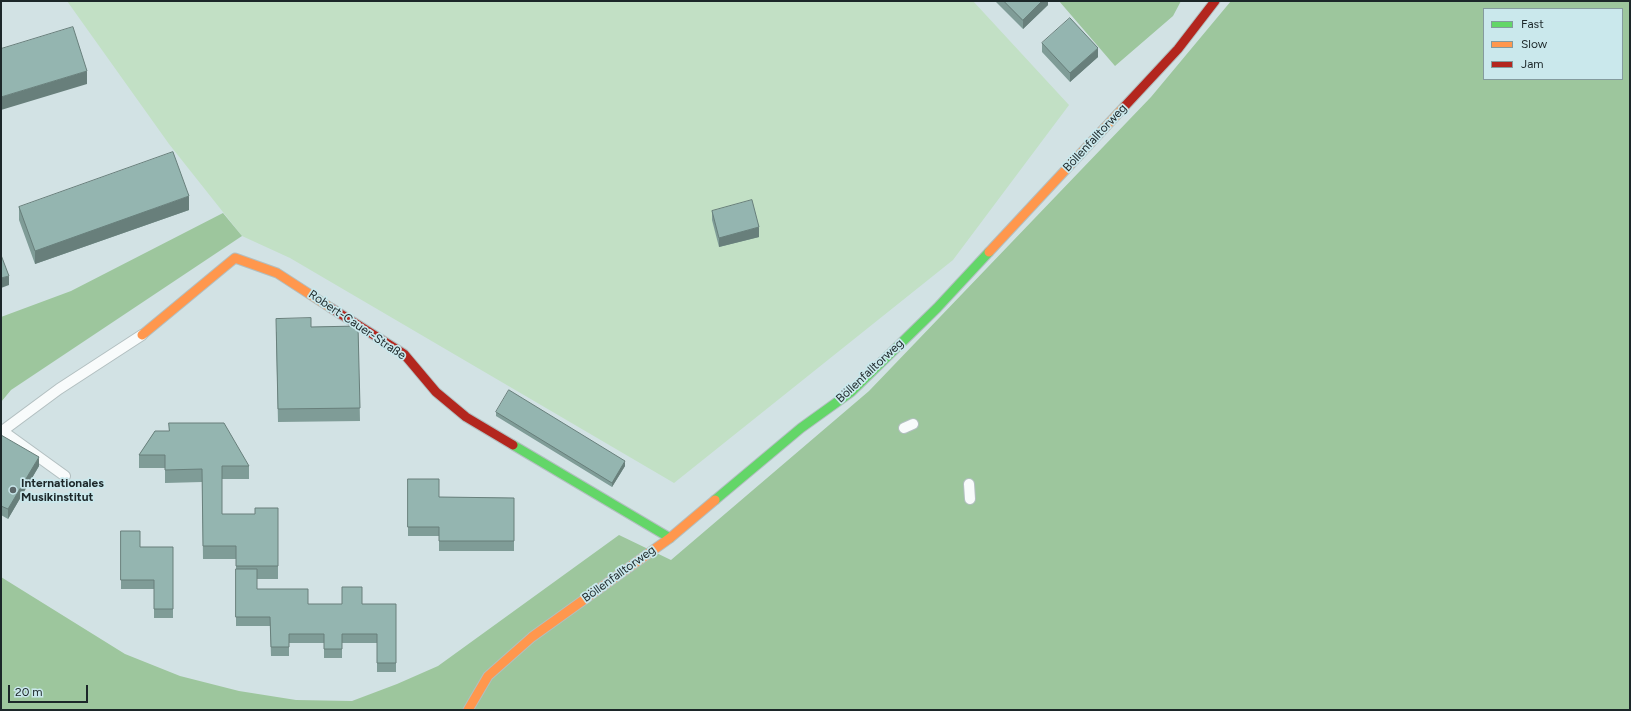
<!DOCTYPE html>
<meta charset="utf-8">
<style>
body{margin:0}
#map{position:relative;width:1631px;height:711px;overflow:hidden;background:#d2e2e4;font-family:Figtree,sans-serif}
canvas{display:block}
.frame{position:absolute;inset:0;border:2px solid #1c2729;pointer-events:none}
.legend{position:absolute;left:1483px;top:8px;width:140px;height:72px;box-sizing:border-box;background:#cae8ec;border:1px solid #849b9e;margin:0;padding:5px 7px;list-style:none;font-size:12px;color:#1c2729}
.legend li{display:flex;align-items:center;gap:8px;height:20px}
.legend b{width:20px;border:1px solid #849b9e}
.scale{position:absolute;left:8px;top:685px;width:80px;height:18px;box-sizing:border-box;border:2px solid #1c2729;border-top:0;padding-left:5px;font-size:12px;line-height:14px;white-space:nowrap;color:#1c2729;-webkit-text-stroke:3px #cae8ec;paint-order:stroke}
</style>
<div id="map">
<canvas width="1631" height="711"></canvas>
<div class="frame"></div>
<ul class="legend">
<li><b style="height:5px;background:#63d668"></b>Fast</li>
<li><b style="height:5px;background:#ff974d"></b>Slow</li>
<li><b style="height:5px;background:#b3261e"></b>Jam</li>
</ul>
<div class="scale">20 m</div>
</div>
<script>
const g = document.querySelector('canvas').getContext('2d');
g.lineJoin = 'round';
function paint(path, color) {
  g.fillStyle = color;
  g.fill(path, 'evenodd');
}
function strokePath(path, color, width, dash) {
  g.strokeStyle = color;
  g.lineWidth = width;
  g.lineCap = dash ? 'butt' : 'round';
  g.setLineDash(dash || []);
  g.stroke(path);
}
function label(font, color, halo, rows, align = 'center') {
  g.font = font + ' Figtree,sans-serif';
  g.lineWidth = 3.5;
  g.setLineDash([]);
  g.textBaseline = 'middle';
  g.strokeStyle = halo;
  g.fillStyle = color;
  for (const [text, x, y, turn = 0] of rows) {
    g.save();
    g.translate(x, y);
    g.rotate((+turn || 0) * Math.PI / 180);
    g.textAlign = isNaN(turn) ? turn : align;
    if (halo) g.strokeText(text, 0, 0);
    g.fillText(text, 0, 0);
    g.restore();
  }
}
paint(new Path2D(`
 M 67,1 L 973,1 L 1069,105 L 953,260 L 674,483 L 290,258 L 242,236 L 169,144 Z`), '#c2e0c5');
paint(new Path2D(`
 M 1059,1 L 1181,1 L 1173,16 L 1115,66 Z
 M 1231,1 L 1630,1 L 1630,710 L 1,710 L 1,577 L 125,654 L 180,676 L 239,691 L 296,700 L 352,701 L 397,684 L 438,666 L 619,535 L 671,560 L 869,391 L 1151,97 ZM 1484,9 L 1622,9 L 1622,79 L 1484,79 Z
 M 223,213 L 242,236 L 11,390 L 1,402 L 1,317 L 71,291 Z`), '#9dc69d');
const lane = new Path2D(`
 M 904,428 L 913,424
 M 1,432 L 59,389 L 142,335
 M 4,432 L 65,476
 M 969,484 L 970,499`);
const fast = new Path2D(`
 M 513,445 L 670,538
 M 715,500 L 801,428 L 851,392 L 937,308 L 989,252`);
const slow = new Path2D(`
 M 989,252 L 1125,106
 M 142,335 L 235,258 L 277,273 L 331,308
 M 468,710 L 488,676 L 532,637 L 670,538 L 715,500`);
const jam = new Path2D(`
 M 1125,106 L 1178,49 L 1215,1
 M 331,308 L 404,354 L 436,392 L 466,417 L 513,445`);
strokePath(lane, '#b2bfc0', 12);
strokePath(fast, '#b2bfc0', 11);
strokePath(slow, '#b2bfc0', 11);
strokePath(jam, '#b2bfc0', 11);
strokePath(lane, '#f8fbfb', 10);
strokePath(fast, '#63d668', 9);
strokePath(slow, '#ff974d', 9);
strokePath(jam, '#b3261e', 9);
paint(new Path2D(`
 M 995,1 L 1048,1 L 1048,5 L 1023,29 Z
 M 1042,43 L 1098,57 L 1070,82 L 1042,52 Z
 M 19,207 L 189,210 L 35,264 L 19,220 Z
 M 712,211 L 759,237 L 719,247 L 712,220 Z
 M 358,326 L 360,421 L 278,422 L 276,332 L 311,327 Z
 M 496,412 L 625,466 L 612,487 L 496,416 Z
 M 155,431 L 249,466 L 249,479 L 222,479 L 222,514 L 255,514 L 278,508 L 278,579 L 257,579 L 257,589 L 308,604 L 396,604 L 396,672 L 377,672 L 377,643 L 342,643 L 342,658 L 324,658 L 324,643 L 289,643 L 289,656 L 271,656 L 270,626 L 236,626 L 236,559 L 203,559 L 202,482 L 165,483 L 165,468 L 139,468 L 139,455 Z
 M 1,435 L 39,466 L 8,519 L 1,515 Z
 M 408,479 L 439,497 L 514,498 L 514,551 L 439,551 L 439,536 L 408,536 Z
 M 121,531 L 140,547 L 173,547 L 173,618 L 154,618 L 154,589 L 121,589 Z`), '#7f9c97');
paint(new Path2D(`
 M 1042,1 L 1048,1 L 1048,5 L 1023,29 L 1023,20 Z
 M 1098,48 L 1098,57 L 1070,82 L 1070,73 Z
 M 87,71 L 87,84 L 1,110 L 1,97 Z
 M 189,196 L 189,210 L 35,264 L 35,251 Z
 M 759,227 L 759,237 L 719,247 L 719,238 Z
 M 9,276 L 9,285 L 1,288 L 1,278 Z
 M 39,457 L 39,466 L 8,519 L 8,509 Z
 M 625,461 L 625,466 L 612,487 L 612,483 Z`), '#687f7b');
const building = new Path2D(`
 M 1004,1 L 1042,1 L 1023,20 Z
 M 1070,18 L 1098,48 L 1070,73 L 1042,43 Z
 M 73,27 L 87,71 L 1,97 L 1,49 Z
 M 173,152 L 189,196 L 35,251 L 19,207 Z
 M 752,200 L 759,227 L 719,238 L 712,211 Z
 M 1,255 L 9,276 L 1,278 Z
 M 311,318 L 311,327 L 358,326 L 360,408 L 278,409 L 276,319 Z
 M 509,390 L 625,461 L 612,483 L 496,412 Z
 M 169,423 L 224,423 L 249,466 L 222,466 L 222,514 L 255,514 L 255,508 L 278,508 L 278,566 L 236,566 L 236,546 L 203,546 L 202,469 L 165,470 L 165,455 L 139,455 L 155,431 L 169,431 Z
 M 1,435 L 39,457 L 8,509 L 1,506 Z
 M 408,479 L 439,479 L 439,497 L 514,498 L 514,541 L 439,541 L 439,527 L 408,527 Z
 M 121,531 L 140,531 L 140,547 L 173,547 L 173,609 L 154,609 L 154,580 L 121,580 Z
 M 236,569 L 257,569 L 257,589 L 308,589 L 308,604 L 342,604 L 342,587 L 362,587 L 362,604 L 396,604 L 396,663 L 377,663 L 377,634 L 342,634 L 342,649 L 324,649 L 324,634 L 289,634 L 289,647 L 271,647 L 270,617 L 236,617 Z`);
paint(building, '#94b5b0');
strokePath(building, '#687f7b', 1);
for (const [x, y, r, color] of [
 [13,490,4,"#5c686a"]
]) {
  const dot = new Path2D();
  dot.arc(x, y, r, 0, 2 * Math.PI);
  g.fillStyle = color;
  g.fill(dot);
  strokePath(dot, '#cae8ec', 1.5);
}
label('12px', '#1c2729', '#cae8ec', [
 ["Böllenfalltorweg",1095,138,-47],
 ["Robert-Cauer-Straße",357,325,34],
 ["Böllenfalltorweg",870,371,-43],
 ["Böllenfalltorweg",619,574,-36]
]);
label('bold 12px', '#1c2729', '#cae8ec', [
 ["Internationales",21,483],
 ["Musikinstitut",21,497]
], 'left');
</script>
